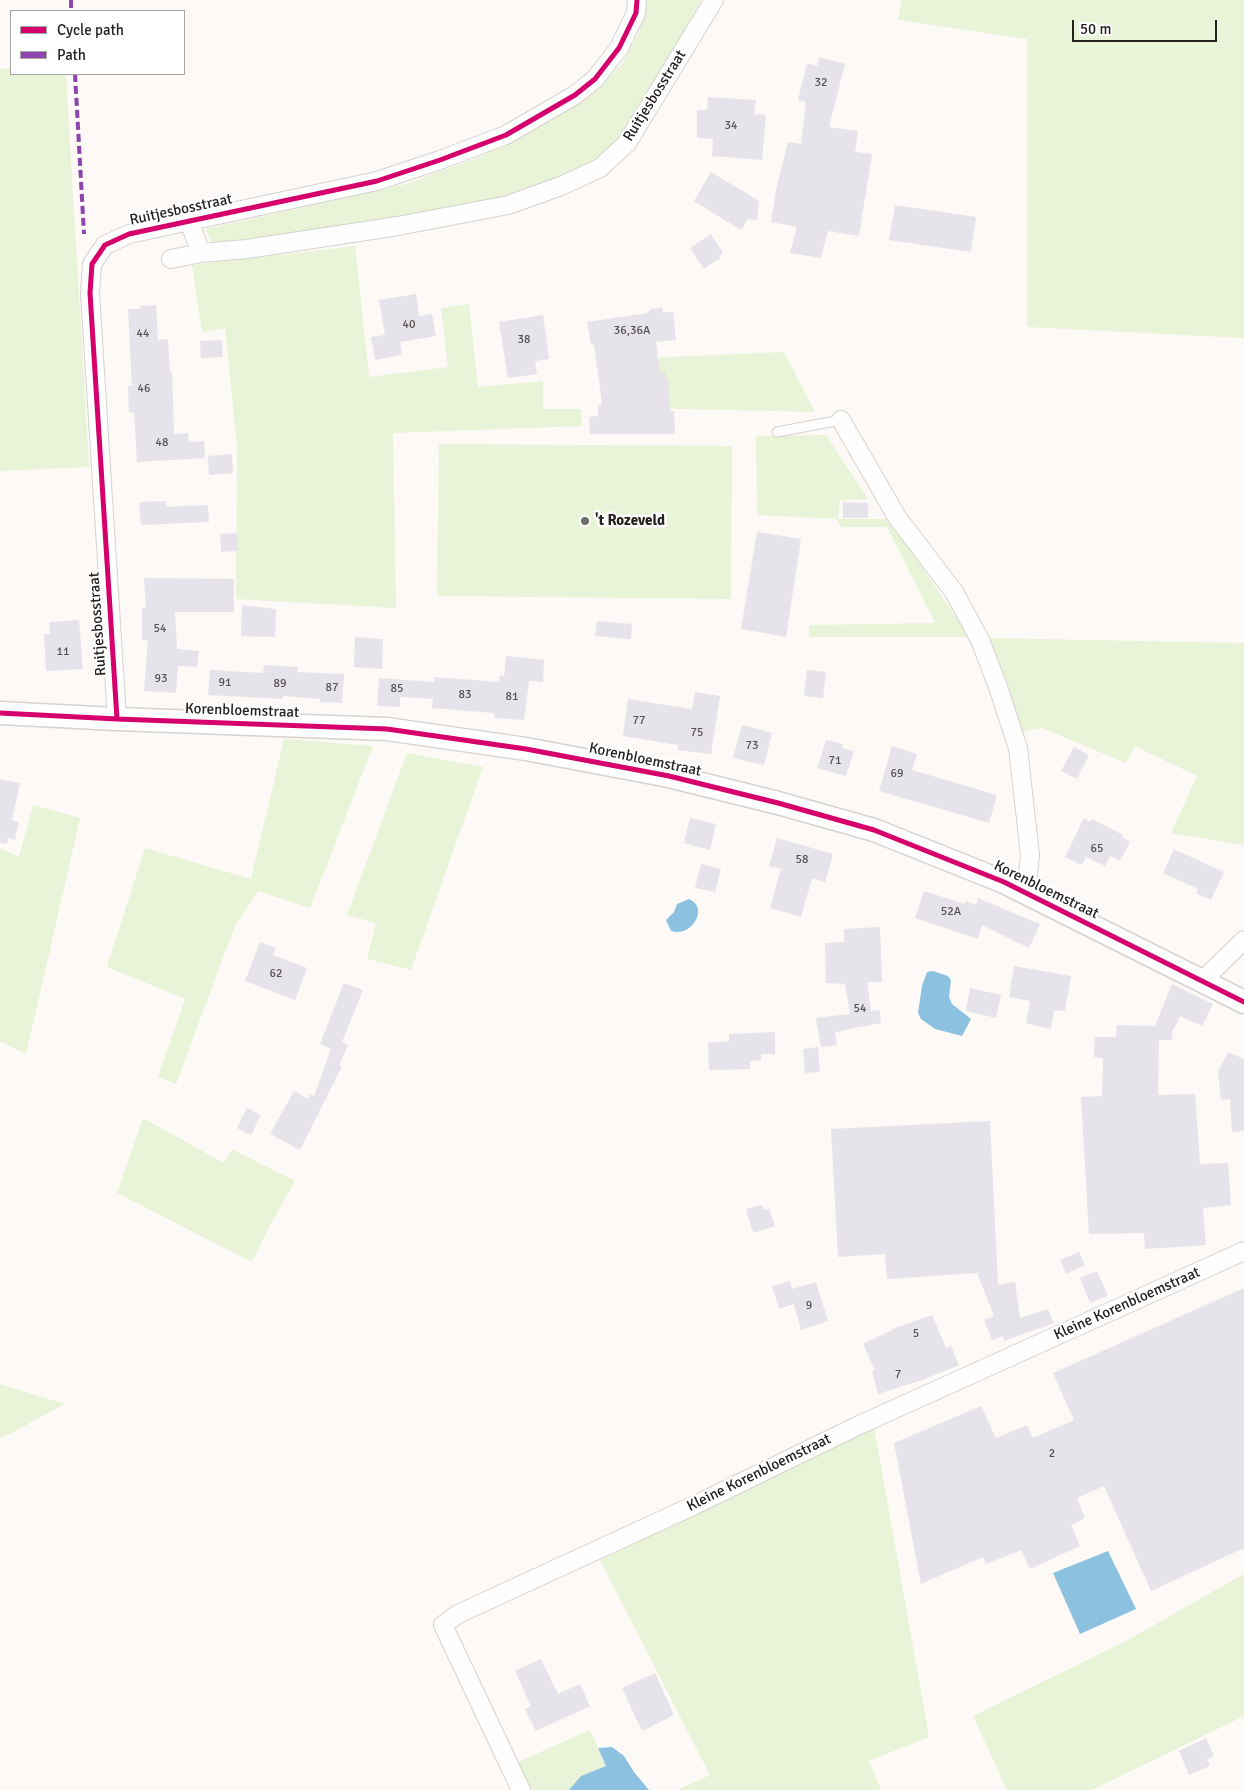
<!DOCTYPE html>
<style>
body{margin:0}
#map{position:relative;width:1244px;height:1790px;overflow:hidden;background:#fcf9f6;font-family:Signika,sans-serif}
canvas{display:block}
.legend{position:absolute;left:10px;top:10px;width:175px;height:65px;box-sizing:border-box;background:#fff;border:1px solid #a8a6a5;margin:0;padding:6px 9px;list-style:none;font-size:15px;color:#26211e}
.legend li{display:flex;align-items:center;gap:10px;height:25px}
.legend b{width:25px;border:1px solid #a8a6a5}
.scale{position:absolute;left:1072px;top:20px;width:145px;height:22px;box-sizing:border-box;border:2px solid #26211e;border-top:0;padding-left:6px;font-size:15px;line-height:18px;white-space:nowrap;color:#26211e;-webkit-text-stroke:4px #fff;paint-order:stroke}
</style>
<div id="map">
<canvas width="1244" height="1790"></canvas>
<ul class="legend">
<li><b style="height:6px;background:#d6006c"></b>Cycle path</li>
<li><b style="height:6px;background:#8e44ad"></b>Path</li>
</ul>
<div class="scale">50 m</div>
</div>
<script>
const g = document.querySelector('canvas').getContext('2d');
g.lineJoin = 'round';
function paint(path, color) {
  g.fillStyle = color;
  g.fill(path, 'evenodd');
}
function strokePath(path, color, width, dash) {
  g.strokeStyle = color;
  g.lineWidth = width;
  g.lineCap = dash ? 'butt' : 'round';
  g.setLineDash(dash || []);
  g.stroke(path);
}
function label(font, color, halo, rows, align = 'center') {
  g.font = font + ' Signika,sans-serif';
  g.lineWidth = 5;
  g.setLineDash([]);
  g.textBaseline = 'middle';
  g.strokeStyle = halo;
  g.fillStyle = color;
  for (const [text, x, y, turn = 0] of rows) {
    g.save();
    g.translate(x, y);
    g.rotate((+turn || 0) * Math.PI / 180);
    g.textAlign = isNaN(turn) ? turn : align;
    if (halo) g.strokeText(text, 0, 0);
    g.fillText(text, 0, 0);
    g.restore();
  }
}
paint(new Path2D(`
 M 647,0 L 701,0 L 642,108 L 615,146 L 583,171 L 514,198 L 373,224 L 211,243 L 206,229 L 406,184 L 479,157 L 544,122 L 597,89 L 622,64 L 639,33 Z
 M 902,0 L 1244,0 L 1244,338 L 1027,327 L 1027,39 L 898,20 Z
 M 11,68 L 11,74 L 66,74 L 89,467 L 0,471 L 0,69 Z
 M 355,246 L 369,377 L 448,367 L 441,308 L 469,304 L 478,387 L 543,381 L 543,409 L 581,409 L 582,426 L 393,433 L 396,608 L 236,599 L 237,445 L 225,328 L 202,332 L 192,265 Z
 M 784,352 L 815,412 L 642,408 L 643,358 Z
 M 826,435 L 868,499 L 840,501 L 838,519 L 890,519 L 969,637 L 809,637 L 809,625 L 935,623 L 887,527 L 841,527 L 837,519 L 757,515 L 756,436 Z
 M 439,444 L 732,446 L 731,599 L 437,596 Z
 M 986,638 L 1244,643 L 1244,845 L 1171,833 L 1197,776 L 1135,746 L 1126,763 L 1042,728 L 1019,732 Z
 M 284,739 L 373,746 L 310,908 L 258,891 L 234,928 L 176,1084 L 158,1077 L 185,999 L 107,967 L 145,848 L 251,879 Z
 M 407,753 L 483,767 L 411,970 L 367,959 L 376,923 L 347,915 Z
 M 33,805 L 80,818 L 26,1054 L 0,1041 L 0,848 L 19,857 Z
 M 143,1118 L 224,1163 L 232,1149 L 295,1181 L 268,1229 L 252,1262 L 117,1193 Z
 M 0,1384 L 65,1404 L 0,1439 Z
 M 874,1427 L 929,1737 L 869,1761 L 881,1790 L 677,1790 L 710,1775 L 600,1560 Z
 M 1244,1574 L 1244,1716 L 1092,1790 L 1007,1790 L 973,1716 L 1126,1641 Z
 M 590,1730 L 606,1766 L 581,1776 L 569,1790 L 532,1790 L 518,1762 Z`), '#e8f3d7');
paint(new Path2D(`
 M 689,899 C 710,908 691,938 671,931 L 666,920 L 674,912 L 677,904 Z
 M 933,971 L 948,976 L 951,980 L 949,997 L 952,1004 L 971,1019 L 962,1036 L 935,1029 L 921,1019 L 918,1013 L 922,986 L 927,972 Z
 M 1108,1551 L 1136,1609 L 1080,1634 L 1053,1573 Z
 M 612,1747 L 624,1756 L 634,1772 L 649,1790 L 569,1790 L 581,1776 L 606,1766 L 598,1748 Z`), '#8cc2e0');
paint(new Path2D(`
 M 819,57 L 845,64 L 829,127 L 858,131 L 855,152 L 872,154 L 859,236 L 828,231 L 821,258 L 790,253 L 797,227 L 771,222 L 776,190 L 788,142 L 801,144 L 806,102 L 798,100 L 807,63 L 817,66 Z
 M 708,97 L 756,100 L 754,114 L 766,115 L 762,160 L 712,156 L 713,139 L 697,138 L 697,110 L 707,110 Z
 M 711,172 L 759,201 L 757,220 L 748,219 L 741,230 L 694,201 Z
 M 895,205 L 976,217 L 971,252 L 889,240 Z
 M 711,234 L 723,253 L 719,256 L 720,258 L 704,269 L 690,248 Z
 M 416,294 L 419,316 L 432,314 L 436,336 L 400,342 L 402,355 L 375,360 L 371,337 L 385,335 L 379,300 Z
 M 156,305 L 158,340 L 168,339 L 170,372 L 172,372 L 174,434 L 188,433 L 189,442 L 204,441 L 205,458 L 137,462 L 134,412 L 129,413 L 128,386 L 132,386 L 128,309 L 140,309 L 140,306 Z
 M 662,307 L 663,313 L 673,311 L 676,340 L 656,342 L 660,373 L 666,372 L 666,379 L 668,379 L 670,411 L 674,411 L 675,434 L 590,434 L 589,417 L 598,416 L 598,405 L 602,404 L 594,344 L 591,345 L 587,322 L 647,313 L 651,309 Z
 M 543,315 L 549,359 L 535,361 L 537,374 L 508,378 L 499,322 Z
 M 222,340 L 223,357 L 201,358 L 200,341 Z
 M 232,454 L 233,473 L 209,475 L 208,456 Z
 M 166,501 L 166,507 L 208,505 L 209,522 L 141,525 L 139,502 Z
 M 843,502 L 868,503 L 868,518 L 843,518 Z
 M 757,532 L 801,539 L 786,637 L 741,629 Z
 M 237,533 L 238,551 L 221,552 L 220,534 Z
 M 144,578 L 234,579 L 234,612 L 175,612 L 177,649 L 199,651 L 197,667 L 178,666 L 176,693 L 144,691 L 148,640 L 142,640 L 142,608 L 146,608 Z
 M 242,605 L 276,609 L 275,637 L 241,636 Z
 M 79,620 L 83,669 L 46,671 L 44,634 L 50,634 L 49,622 Z
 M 597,621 L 632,624 L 631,639 L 595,636 Z
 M 355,637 L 383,639 L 382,669 L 354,667 Z
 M 506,656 L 544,660 L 543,682 L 529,681 L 524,720 L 495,718 L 493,713 L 432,708 L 433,699 L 400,697 L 400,707 L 377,706 L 379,678 L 434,682 L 434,677 L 499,682 L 500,675 L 504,676 Z
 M 264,665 L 298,667 L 297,672 L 344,674 L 342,703 L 320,702 L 320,699 L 283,696 L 283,699 L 208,695 L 210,670 L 263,673 Z
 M 807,670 L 826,672 L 823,698 L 804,696 Z
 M 695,692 L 720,696 L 711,754 L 677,750 L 678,745 L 623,736 L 628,699 L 692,709 Z
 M 742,725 L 772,733 L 764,765 L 733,758 Z
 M 826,740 L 843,744 L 842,748 L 854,751 L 846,776 L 817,768 Z
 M 892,746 L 917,754 L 912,770 L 997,795 L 989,823 L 879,791 Z
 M 1074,747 L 1089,755 L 1077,779 L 1061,771 Z
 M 0,779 L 20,783 L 12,820 L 19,822 L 15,840 L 8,838 L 7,844 L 0,843 Z
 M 690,818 L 716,824 L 710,850 L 684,843 Z
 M 1084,818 L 1090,822 L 1092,819 L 1123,835 L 1122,837 L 1130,842 L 1120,861 L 1110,856 L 1105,866 L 1086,857 L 1082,865 L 1065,857 Z
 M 777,838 L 833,854 L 825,882 L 812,878 L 801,917 L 770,908 L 781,869 L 769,866 Z
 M 1174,849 L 1224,872 L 1211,900 L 1196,893 L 1198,889 L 1163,873 Z
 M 701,864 L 721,869 L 715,892 L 695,888 Z
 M 924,891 L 965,904 L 965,901 L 976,905 L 978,898 L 1040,924 L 1029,948 L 982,925 L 978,939 L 915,918 Z
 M 880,927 L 882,982 L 867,982 L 871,1011 L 880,1010 L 881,1023 L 843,1030 L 843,1031 L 835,1032 L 837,1045 L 821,1047 L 816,1018 L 850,1014 L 845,984 L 826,983 L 825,943 L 844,942 L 844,929 Z
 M 260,942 L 276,948 L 273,955 L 307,968 L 295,1000 L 245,981 Z
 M 1014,966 L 1071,976 L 1065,1011 L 1054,1010 L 1051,1029 L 1026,1023 L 1030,1001 L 1009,997 Z
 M 344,983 L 363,990 L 342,1042 L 348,1045 L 339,1065 L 342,1066 L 300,1150 L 270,1134 L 294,1091 L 308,1099 L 310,1094 L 314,1096 L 331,1049 L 320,1044 Z
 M 1172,984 L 1213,1004 L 1202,1026 L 1180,1016 L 1172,1032 L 1172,1040 L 1159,1040 L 1158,1095 L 1195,1094 L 1200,1164 L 1228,1163 L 1231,1205 L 1203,1208 L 1206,1245 L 1145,1249 L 1144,1233 L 1089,1234 L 1081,1097 L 1102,1096 L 1103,1058 L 1094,1057 L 1095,1037 L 1116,1037 L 1117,1025 L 1155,1026 Z
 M 970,988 L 1001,995 L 996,1018 L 966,1011 Z
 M 775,1032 L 775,1054 L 761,1054 L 761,1060 L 750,1061 L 750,1069 L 709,1070 L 708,1043 L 729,1041 L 729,1034 Z
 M 818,1047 L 820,1072 L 805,1073 L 803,1049 Z
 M 1228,1052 L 1244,1059 L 1244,1131 L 1232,1132 L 1230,1099 L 1221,1100 L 1218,1072 Z
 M 247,1108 L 261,1115 L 251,1135 L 237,1128 Z
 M 990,1121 L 998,1285 L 1015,1282 L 1020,1318 L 1048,1309 L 1054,1323 L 1004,1341 L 1003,1336 L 992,1340 L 984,1320 L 994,1316 L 977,1273 L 887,1279 L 885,1254 L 838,1257 L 831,1129 Z
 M 762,1205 L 764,1210 L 769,1209 L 775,1226 L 753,1233 L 746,1209 Z
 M 1079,1252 L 1085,1265 L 1066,1274 L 1060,1260 Z
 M 1097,1271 L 1108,1296 L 1090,1303 L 1080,1278 Z
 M 790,1281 L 792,1289 L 816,1282 L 828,1321 L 801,1330 L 794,1304 L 779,1309 L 772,1286 Z
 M 1244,1288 L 1244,1548 L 1151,1591 L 1104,1486 L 1077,1498 L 1085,1518 L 1071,1525 L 1080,1546 L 1030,1569 L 1021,1550 L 986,1564 L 983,1557 L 921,1584 L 894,1443 L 981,1406 L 996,1438 L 1027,1425 L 1033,1438 L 1074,1420 L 1053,1373 Z
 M 932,1315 L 946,1348 L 951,1346 L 959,1365 L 922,1380 L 878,1394 L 872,1371 L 875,1370 L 863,1344 L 898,1327 Z
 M 541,1659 L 558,1694 L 580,1684 L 590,1706 L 536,1731 L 525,1709 L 531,1706 L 515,1671 Z
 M 655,1673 L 674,1715 L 642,1731 L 622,1688 Z
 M 1206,1738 L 1214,1756 L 1207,1759 L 1210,1766 L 1189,1775 L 1179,1751 Z`), '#e6e3ea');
const service = new Path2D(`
 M 777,432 L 841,420`);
const minor = new Path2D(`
 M 189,221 L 201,253
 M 171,259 L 201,253 L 247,249 L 398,226 L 508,205 L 561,186 L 600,168 L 627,143 L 714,0
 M 841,420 L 897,517 L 954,592 L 980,640 L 998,687 L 1018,748 L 1030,855 L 1026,893
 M 117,719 L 90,293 L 92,264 L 105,245 L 129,234 L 377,181 L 440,160 L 506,135 L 575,95 L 595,79 L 619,48 L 636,13 L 637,0
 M 1202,981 L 1244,940
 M 521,1790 L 443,1625 L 458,1614 L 697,1504 L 855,1427 L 1244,1251`);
const tertiary = new Path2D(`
 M 0,713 L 117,719 L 387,729 L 526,749 L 669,776 L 778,803 L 874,830 L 1004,882 L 1244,1002`);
strokePath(service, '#d6d2ce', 11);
strokePath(minor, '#d6d2ce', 20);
strokePath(tertiary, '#d6d2ce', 25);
strokePath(service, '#fffefe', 9);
strokePath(minor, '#fffefe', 18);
strokePath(tertiary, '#fffefe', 22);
strokePath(new Path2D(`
 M 71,0 L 71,11
 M 75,74 L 84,234`), '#8e44ad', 4, [8, 4]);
strokePath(new Path2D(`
 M 0,713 L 117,719 L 387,729 L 526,749 L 669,776 L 778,803 L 874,830 L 1004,882 L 1244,1002
 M 117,719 L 90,293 L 92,264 L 105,245 L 129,234 L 377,181 L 440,160 L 506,135 L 575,95 L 595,79 L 619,48 L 636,13 L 637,0`), '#d6006c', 5);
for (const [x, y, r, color] of [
 [585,521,5,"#716d6a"]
]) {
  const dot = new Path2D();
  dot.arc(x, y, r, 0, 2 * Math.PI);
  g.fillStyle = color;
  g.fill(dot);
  strokePath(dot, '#fff', 2);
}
label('12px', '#575252', null, [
 ["32",821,83],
 ["34",731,126],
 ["40",409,325],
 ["36,36A",632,331],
 ["44",143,334],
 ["38",524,340],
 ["46",144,389],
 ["48",162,443],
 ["54",160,629],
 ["11",63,652],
 ["93",161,679],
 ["91",225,683],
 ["89",280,684],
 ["87",332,688],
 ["85",397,689],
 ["83",465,695],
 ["81",512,697],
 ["77",639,721],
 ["75",697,733],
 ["73",752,746],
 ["71",835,761],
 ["69",897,774],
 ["65",1097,849],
 ["58",802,860],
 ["52A",951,912],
 ["62",276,974],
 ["54",860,1009],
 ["9",809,1306],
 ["5",916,1334],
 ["7",898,1375],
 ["2",1052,1454]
]);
label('15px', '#26211e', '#fff', [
 ["Ruitjesbosstraat",655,96,-58],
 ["Ruitjesbosstraat",181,210,-12],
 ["Ruitjesbosstraat",98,624,-94],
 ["Korenbloemstraat",242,711,2],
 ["Korenbloemstraat",645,760,12],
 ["Korenbloemstraat",1046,890,26],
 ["Kleine Korenbloemstraat",1127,1304,-24],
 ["Kleine Korenbloemstraat",759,1473,-26]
]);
label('bold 15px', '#26211e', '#fff', [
 ["'t Rozeveld",595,521]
], 'left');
</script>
